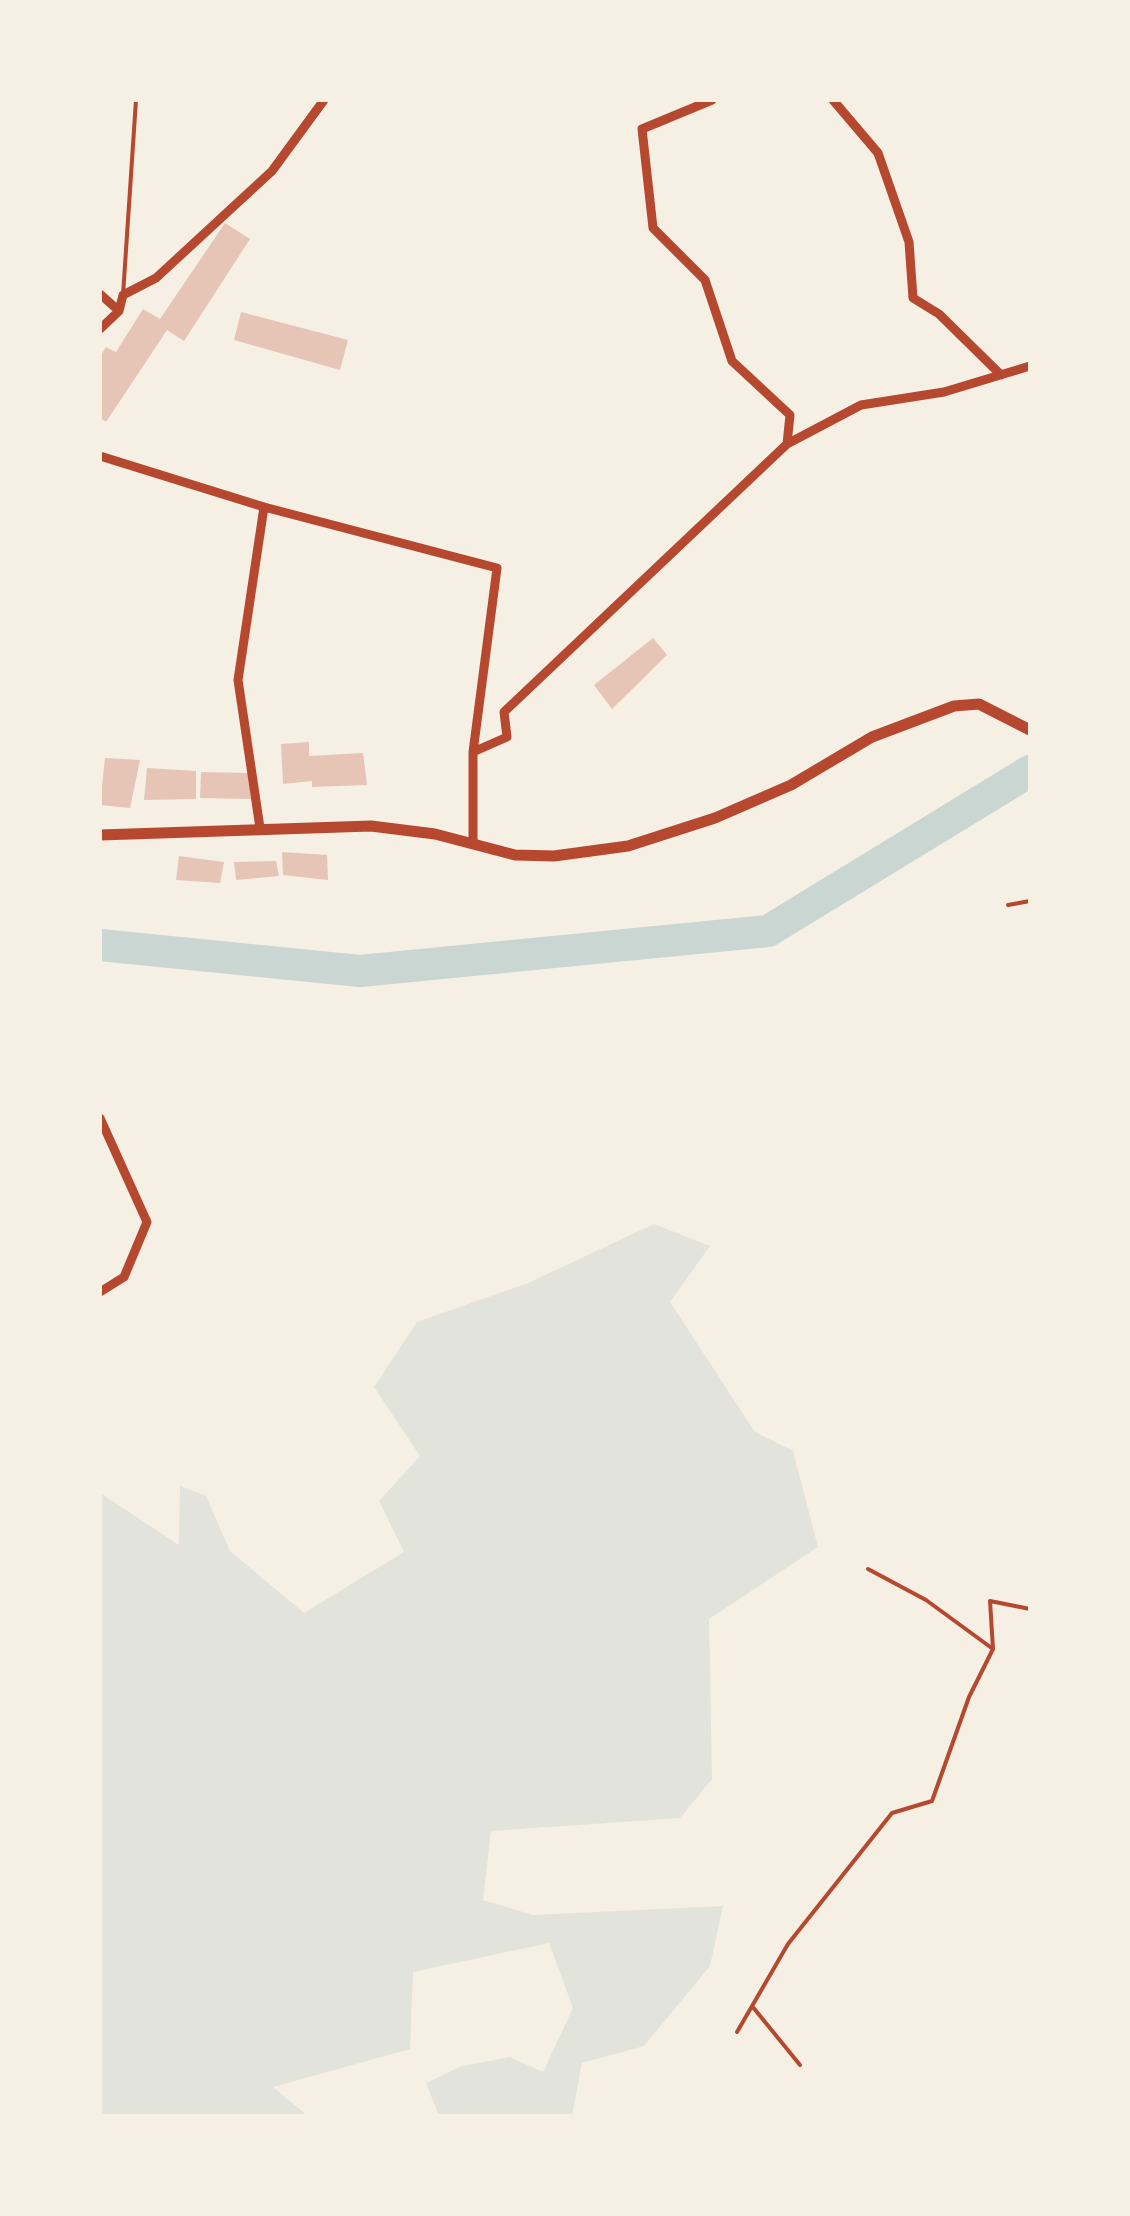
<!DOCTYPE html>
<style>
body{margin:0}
#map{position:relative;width:1130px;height:2216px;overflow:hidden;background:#f6efe4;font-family:"Alegreya Sans",sans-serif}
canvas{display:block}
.frame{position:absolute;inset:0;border:102px solid #f6efe4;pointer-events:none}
</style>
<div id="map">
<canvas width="1130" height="2216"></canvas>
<div class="frame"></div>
</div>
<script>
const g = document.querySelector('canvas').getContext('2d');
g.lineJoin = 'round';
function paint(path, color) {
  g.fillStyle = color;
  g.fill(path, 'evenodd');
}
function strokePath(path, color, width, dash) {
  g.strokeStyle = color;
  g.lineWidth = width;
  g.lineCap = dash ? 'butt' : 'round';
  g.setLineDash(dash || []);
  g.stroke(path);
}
paint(new Path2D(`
 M 654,1224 L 710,1246 L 670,1302 L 755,1432 L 793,1451 L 818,1547 L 709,1619 L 712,1779 L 680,1818 L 491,1831 L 483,1900 L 533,1915 L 723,1906 L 710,1966 L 644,2046 L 582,2063 L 572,2116 L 439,2116 L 426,2083 L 462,2066 L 510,2057 L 543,2072 L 573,2008 L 549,1943 L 413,1972 L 410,2049 L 273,2087 L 308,2116 L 100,2116 L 100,1493 L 179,1545 L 180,1486 L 206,1496 L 230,1551 L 304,1613 L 404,1552 L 379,1501 L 420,1456 L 374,1387 L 417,1322 L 528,1283 Z`), '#e2e4dc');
strokePath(new Path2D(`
 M 100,945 L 360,971 L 768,931 L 1030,771`), '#c9d6d2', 32);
paint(new Path2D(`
 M 225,223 L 250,239 L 184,341 L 167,330 L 106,422 L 100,418 L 100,357 L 106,347 L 116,352 L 143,309 L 160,319 Z
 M 241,312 L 348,340 L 340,370 L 234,340 Z
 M 653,638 L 667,655 L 612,709 L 594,685 Z
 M 309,742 L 309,756 L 363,753 L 367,785 L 312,787 L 312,781 L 283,784 L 281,744 Z
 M 105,758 L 140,760 L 130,808 L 100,805 Z
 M 147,768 L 196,771 L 196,799 L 144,800 Z
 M 201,772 L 249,773 L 251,799 L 200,798 Z
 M 282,852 L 327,855 L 328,880 L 283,875 Z
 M 179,856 L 224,862 L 220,883 L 176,880 Z
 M 276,861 L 279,876 L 236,880 L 234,862 Z`), '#e6c5b7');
strokePath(new Path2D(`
 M 123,295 L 136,100
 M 1030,857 L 1030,859
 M 1008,905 L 1030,901
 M 868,1569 L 926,1600 L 993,1649
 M 752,2006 L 800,2065
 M 737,2032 L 788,1944 L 892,1813 L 932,1801 L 969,1697 L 993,1649 L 990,1601 L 1030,1609`), '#b5482f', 4);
strokePath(new Path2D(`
 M 712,100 L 642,129 L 653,228 L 705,280 L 732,361 L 790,415 L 787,444
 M 833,100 L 878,153 L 909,242 L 913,298 L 939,314 L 1001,375
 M 100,294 L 119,311
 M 100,329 L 119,311 L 123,295 L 156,278 L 272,171 L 324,100
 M 100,456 L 264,507 L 497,568 L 473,752 L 473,844
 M 473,752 L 507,737 L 504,712 L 787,444 L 861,405 L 944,392 L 1030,366
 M 260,828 L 238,680 L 264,507
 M 100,1118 L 147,1222 L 124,1277 L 100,1292`), '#b5482f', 9);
strokePath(new Path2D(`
 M 100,835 L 371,826 L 435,834 L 515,855 L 554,856 L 628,846 L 715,818 L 791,785 L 872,737 L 954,706 L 979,704 L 1030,730`), '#b5482f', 11);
</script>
